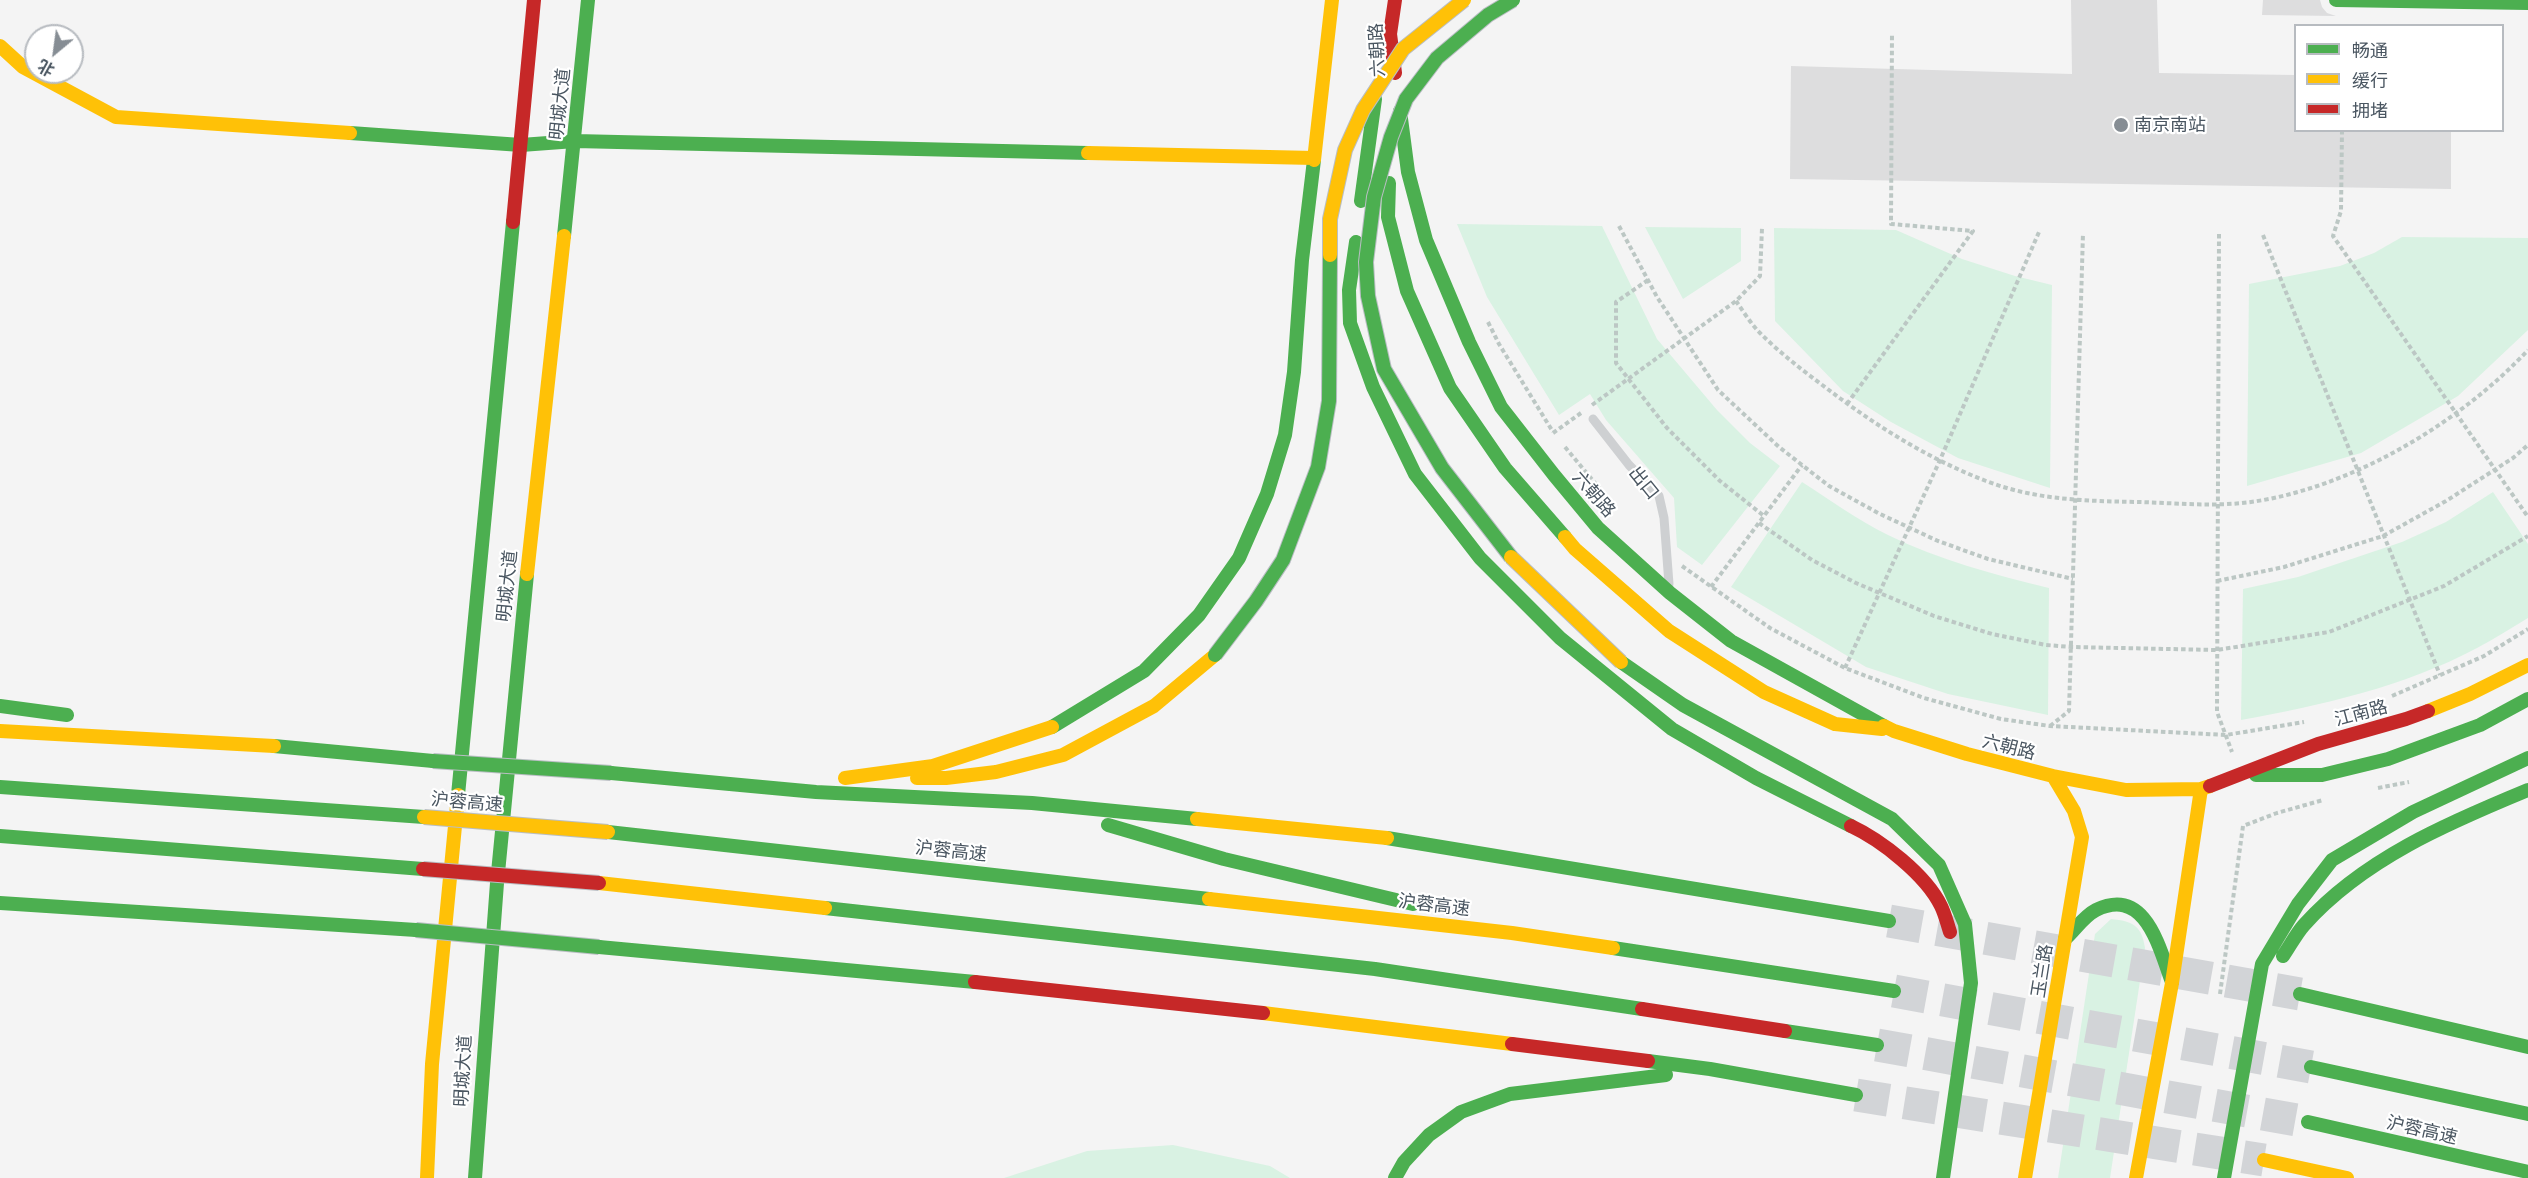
<!DOCTYPE html>
<meta charset="utf-8">
<style>
body{margin:0}
#map{position:relative;width:2528px;height:1178px;overflow:hidden;background:#f4f4f4;font-family:Commissioner,"Noto Sans SC",sans-serif}
canvas{display:block}
.legend{position:absolute;left:2294px;top:24px;width:210px;height:108px;box-sizing:border-box;background:#fff;border:2px solid #b7bbc0;margin:0;padding:8px 10px;list-style:none;font-size:18px;color:#4a5661}
.legend li{display:flex;align-items:center;gap:12px;height:30px}
.legend b{width:30px;border:2px solid #b7bbc0}
.north{position:absolute;left:24px;top:24px;width:60px;height:60px;box-sizing:border-box;background:#fff;border:2px solid #b7bbc0;border-radius:50%;rotate:209deg;font-size:16px;font-weight:700;line-height:24px;text-align:center;color:#4a5661}
.north::after{content:'';display:block;margin:auto;width:21px;height:27px;background:#868d94;clip-path:polygon(50% 0,100% 100%,50% 72%,0 100%)}
</style>
<div id="map">
<canvas width="2528" height="1178"></canvas>
<ul class="legend">
<li><b style="height:8px;background:#4caf50"></b>畅通</li>
<li><b style="height:8px;background:#ffc107"></b>缓行</li>
<li><b style="height:8px;background:#c62828"></b>拥堵</li>
</ul>
<div class="north">北</div>
</div>
<script>
const g = document.querySelector('canvas').getContext('2d');
g.lineJoin = 'round';
function paint(path, color) {
  g.fillStyle = color;
  g.fill(path, 'evenodd');
}
function strokePath(path, color, width, dash) {
  g.strokeStyle = color;
  g.lineWidth = width;
  g.lineCap = dash ? 'butt' : 'round';
  g.setLineDash(dash || []);
  g.stroke(path);
}
function label(font, color, halo, rows, align = 'center') {
  g.font = font + ' Commissioner,"Noto Sans SC",sans-serif';
  g.lineWidth = 4.5;
  g.setLineDash([]);
  g.textBaseline = 'middle';
  g.strokeStyle = halo;
  g.fillStyle = color;
  for (const [text, x, y, turn = 0] of rows) {
    g.save();
    g.translate(x, y);
    g.rotate((+turn || 0) * Math.PI / 180);
    g.textAlign = isNaN(turn) ? turn : align;
    if (halo) g.strokeText(text, 0, 0);
    g.fillText(text, 0, 0);
    g.restore();
  }
}
paint(new Path2D(`
 M 1457,224 L 1602,226 L 1657,339 L 1717,410 L 1750,443 L 1780,466 L 1702,565 L 1677,547 L 1674,498 L 1606,420 L 1590,394 L 1559,415 L 1487,297 Z
 M 1645,227 L 1741,228 L 1741,261 L 1683,299 Z
 M 1774,228 L 1896,230 L 1962,259 L 2015,276 L 2052,285 L 2050,488 L 1958,458 L 1891,422 L 1843,391 L 1775,321 Z
 M 2402,237 L 2528,238 L 2528,330 L 2458,396 L 2361,453 L 2247,486 L 2249,284 L 2340,266 L 2374,253 Z
 M 1802,482 C 1830,500 1858,520 1888,535 C 1939,560 1995,575 2049,588 L 2048,715 L 1948,694 L 1866,667 L 1731,587 Z
 M 2493,492 L 2528,544 L 2528,618 C 2511,628 2494,639 2477,648 C 2404,687 2322,705 2241,720 L 2243,589 L 2298,577 L 2402,542 L 2446,522 Z
 M 2111,919 C 2133,921 2142,926 2145,948 L 2110,1178 L 2058,1178 L 2095,934 Z
 M 1173,1145 L 1270,1166 L 1290,1178 L 1004,1178 L 1087,1151 Z`), '#d9f2e3');
paint(new Path2D(`
 M 2071,0 L 2157,0 L 2159,73 L 2295,75 L 2295,130 L 2451,130 L 2451,189 L 1790,179 L 1791,66 L 2072,74 Z
 M 2263,0 L 2320,0 L 2322,7 L 2327,13 L 2336,16 L 2413,17 L 2262,15 Z`), '#ddddde');
strokePath(new Path2D(`
 M 1889,921 L 2300,994
 M 1894,991 L 2311,1067
 M 1877,1045 L 2308,1122
 M 1856,1095 L 2264,1160`), '#d2d4d7', 33, [33, 16]);
strokePath(new Path2D(`
 M 2342,130 L 2341,211 L 2333,236 L 2528,517
 M 1619,226 L 1657,297 L 1718,390 L 1779,447 L 1829,486 L 1880,514 L 1938,541 L 1988,559 L 2073,579
 M 2219,234 L 2217,712 L 2232,752
 M 2263,235 L 2440,675
 M 1648,280 L 1616,302 L 1616,363 L 1667,428 L 1720,481 L 1764,516
 M 1736,301 C 1743,311 1751,324 1760,333 C 1784,357 1814,379 1841,399 C 1886,432 1934,461 1986,481 C 2035,500 2086,501 2138,502 C 2175,503 2214,507 2251,502 C 2351,488 2460,423 2528,350
 M 1488,322 L 1499,344 L 1553,432
 M 1847,404 L 1973,231 L 1891,224 L 1892,33
 M 1592,405 L 1736,301 L 1760,276 L 1762,228
 M 1553,433 L 1581,413
 M 1565,447 L 1604,494
 M 1759,523 L 1812,560 L 1856,583 L 1934,616 L 1992,634 L 2046,645 L 2071,647 L 2217,650 L 2329,632 L 2444,586 L 2528,536
 M 1682,566 L 1770,628 L 1845,668 L 1924,698 L 2001,719 L 2050,726 L 2226,735 L 2304,722
 M 2217,581 L 2284,567 L 2383,536 L 2446,501 L 2513,458 L 2528,445
 M 1711,587 L 1802,465
 M 1845,668 L 1940,460 L 2039,232
 M 2392,696 L 2484,656 L 2528,629
 M 2050,726 L 2069,711 L 2083,233
 M 2378,788 L 2409,782
 M 2220,994 L 2243,826 L 2277,813 L 2323,800`), '#bcc7c4', 4, [4.5, 3]);
strokePath(new Path2D(`
 M 1593,419 L 1629,465 L 1659,496 L 1664,518 L 1669,584`), '#ced0d2', 9);
strokePath(new Path2D(`
 M 2336,0 L 2528,3
 M 1400,111 L 1408,172 L 1426,240 L 1469,342 L 1501,407 L 1554,475 L 1598,528 L 1670,593 L 1731,641 L 1884,726
 M 350,133 L 521,145 L 575,141 L 1088,153
 M 1389,183 L 1388,217 L 1407,291 L 1450,388 L 1505,468 L 1565,537
 M 1361,201 L 1375,99
 M 564,236 L 588,0
 M 1356,242 L 1349,290 L 1350,323 L 1373,387 L 1415,474 L 1480,558 L 1560,638 L 1672,729 L 1756,778 L 1851,826
 M 1621,662 L 1683,705 L 1892,819 L 1939,865 L 1965,924 L 1971,983 L 1943,1178
 M 0,706 L 67,715
 M 1052,727 L 1144,671 L 1199,615 L 1239,558 L 1267,494 L 1285,435 L 1294,372 L 1302,260 L 1314,160
 M 274,746 L 433,761
 M 611,773 L 816,792 L 1032,803 L 1197,819
 M 2256,775 L 2322,775 L 2388,759 L 2480,725 L 2528,699
 M 0,787 L 424,817
 M 458,795 L 513,222
 M 1108,825 L 1224,859 L 1413,904
 M 608,832 L 1209,899
 M 0,836 L 423,869
 M 1387,838 L 1889,921
 M 0,903 L 416,930
 M 825,908 L 1375,969 L 1642,1009
 M 2065,939 C 2075,930 2084,916 2096,910 C 2146,886 2159,948 2172,982
 M 599,947 L 975,982
 M 1613,948 L 1894,991
 M 2283,956 C 2290,946 2296,934 2304,925 C 2363,859 2448,823 2528,790
 M 2300,994 L 2528,1047
 M 1785,1031 L 1877,1045
 M 1648,1061 L 1710,1069 L 1856,1095
 M 2311,1067 L 2528,1114
 M 2308,1122 L 2528,1172
 M 475,1178 L 497,883 L 527,574
 M 1395,1178 L 1404,1162 L 1429,1135 L 1461,1112 L 1510,1094 L 1666,1075
 M 2224,1178 L 2262,964 L 2298,904 L 2332,860 L 2413,812 L 2528,758`), '#4caf50', 14);
strokePath(new Path2D(`
 M 0,46 L 23,67 L 116,117 L 350,133
 M 1088,153 L 1314,158
 M 1314,160 L 1332,0
 M 1565,537 L 1575,549 L 1669,631 L 1764,692 L 1835,724 L 1882,729
 M 527,574 L 564,236
 M 2428,711 L 2470,694 L 2528,665
 M 1884,726 L 1894,731 L 1967,754 L 2053,776 L 2126,790 L 2201,789 L 2210,786
 M 0,731 L 274,746
 M 845,778 L 933,766 L 1052,727
 M 917,778 L 946,778 L 996,772 L 1063,755 L 1154,706 L 1215,655
 M 1197,819 L 1387,838
 M 599,883 L 825,908
 M 1209,899 L 1512,933 L 1613,948
 M 1263,1013 L 1512,1044
 M 2264,1160 L 2347,1178
 M 427,1178 L 432,1064 L 458,795
 M 2025,1178 L 2082,837 L 2074,811 L 2053,776
 M 2136,1178 L 2172,983 L 2201,789`), '#ffc107', 14);
strokePath(new Path2D(`
 M 1395,0 L 1390,34 L 1395,73
 M 513,222 L 534,0
 M 2210,786 L 2318,744 L 2406,719 L 2428,711
 M 1851,826 C 1881,840 1926,875 1941,906 C 1945,914 1947,923 1950,932
 M 975,982 L 1263,1013
 M 1642,1009 L 1785,1031
 M 1512,1044 L 1648,1061`), '#c62828', 14);
const fastBridge = new Path2D(`
 M 1511,557 L 1442,468 L 1384,369 L 1368,296 L 1366,262 L 1374,197 L 1391,137 L 1406,99 L 1437,58 L 1488,15 L 1513,0
 M 1215,655 L 1256,601 L 1283,560 L 1318,467 L 1329,401 L 1330,255
 M 433,761 L 611,773
 M 416,930 L 599,947`);
const slowBridge = new Path2D(`
 M 1330,255 L 1330,219 L 1345,150 L 1363,110 L 1403,49 L 1464,0
 M 1511,557 L 1621,662
 M 424,817 L 608,832`);
const jamBridge = new Path2D(`
 M 423,869 L 599,883`);
strokePath(fastBridge, '#b9bec3', 16, []);
strokePath(slowBridge, '#b9bec3', 16, []);
strokePath(jamBridge, '#b9bec3', 16, []);
strokePath(fastBridge, '#4caf50', 14);
strokePath(slowBridge, '#ffc107', 14);
strokePath(jamBridge, '#c62828', 14);
for (const [x, y, r, color] of [
 [2121,125,8,"#868d94"]
]) {
  const dot = new Path2D();
  dot.arc(x, y, r, 0, 2 * Math.PI);
  g.fillStyle = color;
  g.fill(dot);
  strokePath(dot, '#fff', 2);
}
label('18px', '#4a5661', '#fff', [
 ["六朝路",1377,50,-93],
 ["明城大道",560,104,-84],
 ["出口",1644,483,51],
 ["六朝路",1594,494,49],
 ["明城大道",507,586,-84],
 ["江南路",2361,713,-15],
 ["六朝路",2009,747,14],
 ["沪蓉高速",467,802,5],
 ["沪蓉高速",951,851,6],
 ["沪蓉高速",1434,905,7],
 ["玉兰路",2042,971,-81],
 ["明城大道",463,1071,-87],
 ["沪蓉高速",2422,1130,13]
]);
label('18px', '#4a5661', '#fff', [
 ["南京南站",2134,125]
], 'left');
</script>
